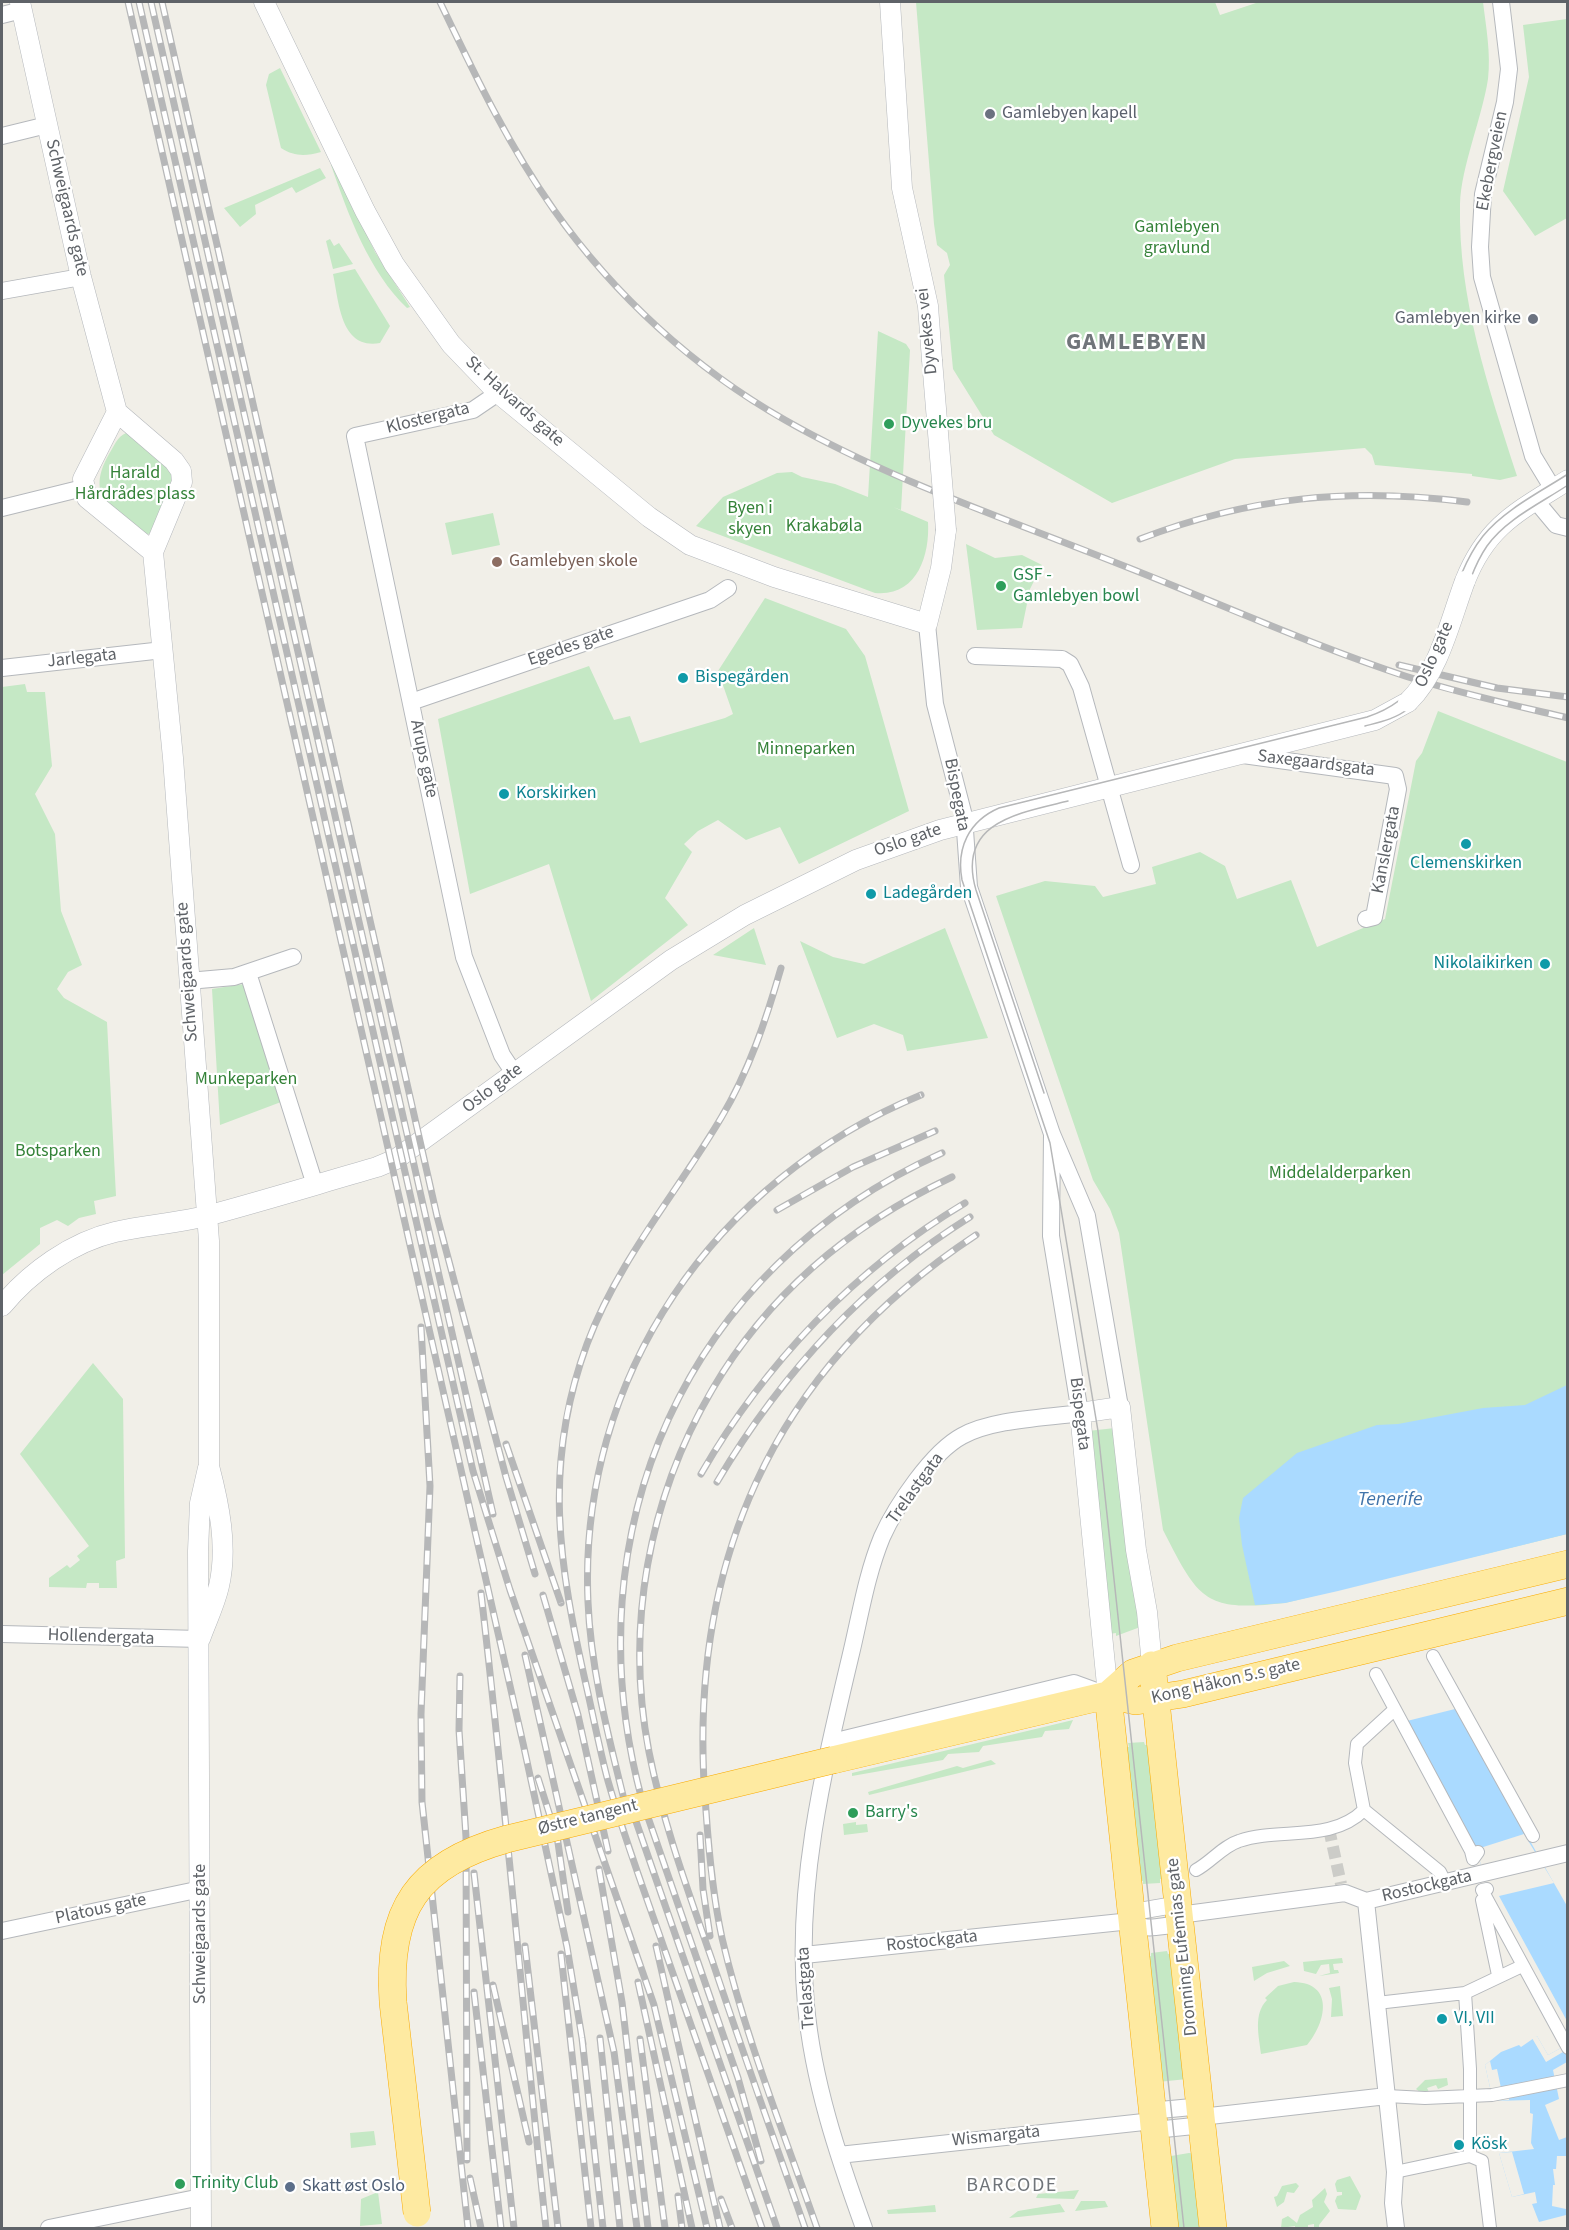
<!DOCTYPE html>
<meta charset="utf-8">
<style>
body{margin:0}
#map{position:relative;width:1569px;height:2230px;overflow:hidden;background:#f1efe8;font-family:"Source Sans 3",sans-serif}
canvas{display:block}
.frame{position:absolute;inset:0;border:3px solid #5f6368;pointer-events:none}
</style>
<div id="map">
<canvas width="1569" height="2230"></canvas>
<div class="frame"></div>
</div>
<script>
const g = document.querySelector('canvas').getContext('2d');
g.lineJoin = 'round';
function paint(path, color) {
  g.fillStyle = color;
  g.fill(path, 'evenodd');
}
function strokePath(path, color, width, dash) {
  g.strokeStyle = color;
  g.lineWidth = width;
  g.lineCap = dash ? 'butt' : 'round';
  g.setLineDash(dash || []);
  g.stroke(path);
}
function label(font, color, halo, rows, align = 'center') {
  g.font = font + ' "Source Sans 3",sans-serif';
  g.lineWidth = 4.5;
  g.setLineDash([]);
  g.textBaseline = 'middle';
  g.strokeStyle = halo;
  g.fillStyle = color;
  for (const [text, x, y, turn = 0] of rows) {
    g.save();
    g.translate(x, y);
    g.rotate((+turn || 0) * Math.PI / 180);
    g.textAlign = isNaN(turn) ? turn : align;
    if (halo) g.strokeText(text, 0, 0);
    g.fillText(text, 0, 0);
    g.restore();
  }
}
paint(new Path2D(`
 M 916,2 L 1215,2 L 1220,15 L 1259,2 L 1483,2 C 1486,27 1491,53 1488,79 C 1482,118 1461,167 1460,204 C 1458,299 1488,386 1517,476 L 1500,480 L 1472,476 L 1472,474 L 1375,465 L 1372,455 L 1365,448 L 1235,459 L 1112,503 L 994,435 L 953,369 L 944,275 L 950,265 L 947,253 L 937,245 L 934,224 Z
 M 1567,19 L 1567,218 L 1535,236 L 1503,191 L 1529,77 L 1523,25 Z
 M 280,68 L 321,152 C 306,156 295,157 281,148 L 266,85 L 269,74 Z
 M 333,164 L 375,252 L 410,307 L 407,308 C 369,272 348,214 331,165 Z
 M 320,168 L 326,178 L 296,193 L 292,187 L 255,205 L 256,214 L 240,227 L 224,208 Z
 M 330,239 L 334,246 L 339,243 L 353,264 L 333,269 L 326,241 Z
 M 355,269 L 390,326 L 380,343 C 340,350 339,301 333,274 Z
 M 878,331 L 906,344 L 910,350 L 901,510 L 893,507 L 928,522 C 930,557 916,597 875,593 L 696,526 L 723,497 L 777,473 L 792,472 L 802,477 L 835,484 L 868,497 Z
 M 126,433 L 131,433 L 171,471 L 172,480 L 152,533 L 144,535 C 113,510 84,498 109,454 C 114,446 117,437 126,433 Z
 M 493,513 L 500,545 L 452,555 L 445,523 Z
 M 966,544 L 995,558 L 1022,555 L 1042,565 L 1030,589 L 1022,628 L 977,630 Z
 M 765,598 L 846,629 L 865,656 L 909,811 L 799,864 L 780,827 L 746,840 L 718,820 L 698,831 L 684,844 L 692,852 L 665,898 L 688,925 L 591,1001 L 549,864 L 470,894 L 438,719 L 589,666 L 614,720 L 630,716 L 640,743 L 725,718 L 733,714 L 718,671 Z
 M 25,684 L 27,692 L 45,692 L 52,766 L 35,794 L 55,834 L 61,911 L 82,965 L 68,972 L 57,989 L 64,998 L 107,1022 L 116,1196 L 94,1201 L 96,1214 L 79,1218 L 68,1226 L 57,1220 L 40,1228 L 40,1244 L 2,1275 L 2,687 Z
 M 1438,711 L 1567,762 L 1567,1534 L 1285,1603 C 1204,1612 1199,1600 1163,1530 L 1119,1233 L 1110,1209 L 1093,1180 L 996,896 L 1045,881 L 1095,886 L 1103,897 L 1156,884 L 1152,867 L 1200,852 L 1225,866 L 1237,899 L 1291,880 L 1317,947 L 1385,919 L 1416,761 L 1422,753 Z
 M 754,928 L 766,965 L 713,955 Z
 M 945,928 L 988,1038 L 907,1051 L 903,1035 L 874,1024 L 837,1038 L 800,941 L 833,957 L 864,964 Z
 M 244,984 L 281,1102 L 220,1125 L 212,989 Z
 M 93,1363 L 123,1399 L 125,1558 L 116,1561 L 117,1588 L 99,1588 L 99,1583 L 87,1583 L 86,1588 L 49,1587 L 49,1578 L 67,1565 L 70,1568 L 80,1560 L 77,1556 L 89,1546 L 20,1454 Z
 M 1115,1428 L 1143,1626 L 1116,1636 L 1116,1633 L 1109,1634 L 1088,1431 Z
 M 1073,1720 L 1069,1729 L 1045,1731 L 1042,1737 L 983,1746 L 979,1752 L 948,1754 L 943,1760 L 852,1776 L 852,1773 Z
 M 1144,1742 L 1145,1745 L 1152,1744 L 1166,1878 L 1160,1879 L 1160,1883 L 1143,1884 L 1143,1881 L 1136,1882 L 1121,1748 L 1129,1747 L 1128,1743 Z
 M 991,1760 L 996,1764 L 869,1795 L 868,1792 L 957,1766 L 963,1768 Z
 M 856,1822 L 856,1825 L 867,1824 L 868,1832 L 844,1835 L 843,1824 Z
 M 1167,1951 L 1168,1954 L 1175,1953 L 1187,2079 L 1158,2082 L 1144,1957 L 1151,1956 L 1151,1953 Z
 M 1342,1958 L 1343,1963 L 1333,1964 L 1334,1970 L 1338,1970 L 1339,1973 L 1319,1976 L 1330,1973 L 1329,1964 L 1321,1965 L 1316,1974 L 1304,1971 L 1303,1962 Z
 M 1284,1961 L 1290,1966 L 1267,1973 L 1254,1981 L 1252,1967 Z
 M 1294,1982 C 1335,1983 1326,2023 1307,2045 L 1261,2054 C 1259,2036 1253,2014 1267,2000 L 1265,1998 L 1278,1986 Z
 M 1340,1986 L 1343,2016 L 1331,2017 L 1332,1999 L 1329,1988 Z
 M 1447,2078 L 1448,2085 L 1438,2089 L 1436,2085 L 1427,2088 L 1429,2092 L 1424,2095 L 1416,2089 L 1425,2080 Z
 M 374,2131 L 376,2145 L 351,2148 L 350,2133 Z
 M 1189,2153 L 1196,2154 L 1204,2228 L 1173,2228 L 1165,2157 Z
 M 1350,2176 L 1361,2196 L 1356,2210 L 1338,2209 L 1335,2201 L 1337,2196 L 1342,2195 L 1342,2192 L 1337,2192 L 1335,2184 L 1337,2180 Z
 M 1296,2183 L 1299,2186 L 1294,2193 L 1287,2192 L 1284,2202 L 1277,2207 L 1274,2197 L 1277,2196 L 1282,2186 Z
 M 1325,2188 L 1327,2194 L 1324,2202 L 1330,2211 L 1319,2225 L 1319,2228 L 1314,2228 L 1314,2224 L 1308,2225 L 1308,2228 L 1295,2228 L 1295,2226 L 1281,2228 L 1282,2219 L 1288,2216 L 1297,2223 L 1300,2215 L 1313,2207 L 1312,2200 Z
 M 1079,2190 L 1074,2199 L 1036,2198 L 1038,2194 Z
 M 378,2192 L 382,2224 L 360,2226 L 361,2199 Z
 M 1081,2201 L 1105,2201 L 1108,2207 L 1075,2211 Z
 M 1060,2204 L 1065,2212 L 1009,2218 L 1018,2211 Z
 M 935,2205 L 936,2212 L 888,2214 L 887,2210 Z`), '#c5e8c5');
paint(new Path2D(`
 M 1567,1385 L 1567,1534 L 1338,1591 L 1285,1603 L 1255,1605 L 1242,1545 L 1239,1518 L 1243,1498 L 1297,1453 L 1377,1425 L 1398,1424 L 1483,1408 L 1525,1405 Z
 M 1455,1709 L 1567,1906 L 1567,2035 L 1489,1898 L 1477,1849 L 1407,1721 Z
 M 1537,2036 L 1548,2055 L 1561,2048 L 1563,2052 L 1567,2050 L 1567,2062 L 1553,2070 L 1559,2099 L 1545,2105 L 1559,2140 L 1567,2137 L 1567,2156 L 1557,2156 L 1556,2169 L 1553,2169 L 1555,2185 L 1553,2185 L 1552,2206 L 1566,2209 L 1566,2215 L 1539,2222 L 1532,2204 L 1537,2203 L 1535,2192 L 1512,2197 L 1499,2153 L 1534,2149 L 1531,2143 L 1533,2114 L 1530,2113 L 1530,2100 L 1493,2101 L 1485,2065 L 1501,2052 L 1519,2045 L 1521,2047 Z`), '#aadaff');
paint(new Path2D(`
 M 1524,1834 L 1554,1883 L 1499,1896 L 1567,2021 L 1567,2035 L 1489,1898 L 1477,1849 Z
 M 1537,2036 L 1548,2055 L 1561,2048 L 1563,2052 L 1546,2062 L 1532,2038 Z
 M 1490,2061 L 1492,2070 L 1497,2069 L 1501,2088 L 1560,2087 L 1509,2098 L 1509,2100 L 1493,2101 L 1485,2065 Z
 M 1512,2152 L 1524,2194 L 1512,2197 L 1499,2153 Z`), '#f1efe8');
strokePath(new Path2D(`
 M 1329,1829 L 1341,1884`), '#ccccc8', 12, [12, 6]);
const pedestrian = new Path2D(`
 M 1433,1656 L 1533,1836
 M 1376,1674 L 1471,1851 L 1473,1859 L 1478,1852
 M 1364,1810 L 1440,1872 L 1445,1882
 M 1196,1870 C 1211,1862 1223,1846 1239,1841 C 1279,1827 1331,1843 1364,1810 L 1355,1763 L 1357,1744 L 1394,1710
 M 1487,1889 L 1482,1890 L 1568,2048
 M 1482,1900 L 1498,1975
 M 1460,1994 L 1465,1993 L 1470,2069 L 1470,2156
 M 1377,2003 L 1465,1993 L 1522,1966
 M 1387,2096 L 1425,2098 L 1492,2095 L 1568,2080
 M 1395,2172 L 1470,2156 L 1482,2161 L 1490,2228`);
const minor = new Path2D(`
 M 1501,2 L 1509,69 L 1505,102 L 1483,194 L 1480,247 L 1482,277 L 1533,456 L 1553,489
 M 2,15 L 22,10
 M 2,136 L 47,125
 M 2,291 L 81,277
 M 498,393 L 473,410 L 355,436 L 464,957 L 502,1055 L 514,1073
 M 1536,501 L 1556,525 L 1568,528
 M 2,508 L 83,488
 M 927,624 L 935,704 L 964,816 L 969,887 L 1052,1134 L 1087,1216 L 1120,1407
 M 975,656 L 1062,659 L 1070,664 L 1081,687 L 1131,865
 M 2,668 L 163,650
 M 411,702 L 710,600 L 728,588
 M 1243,755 L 1395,776 L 1398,789 L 1374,917 L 1366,919
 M 248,973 L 315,1185
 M 188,981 L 234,977 L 293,957
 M 2,1634 L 200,1639
 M 832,1742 L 1074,1683 L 1107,1695
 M 1366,1901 L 1395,2172 L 1393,2203 L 1396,2228
 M 1131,1921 L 1139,1911 L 1168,1906 L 1179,1915 L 1345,1893 L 1366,1901 L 1568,1853
 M 2,1931 L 201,1889
 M 804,1955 L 1131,1921 C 1145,1931 1155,1927 1172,1925 L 1179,1915
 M 1153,2121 L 1160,2110 L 1192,2107 L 1201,2117
 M 839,2155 L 1153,2121 L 1164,2129 L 1194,2126 L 1201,2117 L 1387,2096
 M 49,2228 L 201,2197
 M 864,2228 C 838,2156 813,2082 806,2005 C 795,1888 823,1772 850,1658 C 860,1617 866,1576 882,1537 C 896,1506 932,1452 962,1436 C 993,1419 1045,1418 1080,1413 L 1051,1236 L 1052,1134`);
const tertiary = new Path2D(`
 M 20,2 L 81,277 L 117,412
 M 264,2 L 365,211 L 394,264 L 451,344 L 498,393 L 649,517 L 690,545 L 774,577 L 927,624 L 941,568 L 946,530
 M 890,2 L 902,188 L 928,306 L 932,360
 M 117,412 L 83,479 L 87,498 L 153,552
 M 117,412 L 174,461 L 181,471 L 182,482 L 153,552
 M 153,552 L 173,758 L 209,1241 L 209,1466 C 219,1504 228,1547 219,1586 C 215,1604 206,1622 200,1639
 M 1465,581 C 1487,525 1519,511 1568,480
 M 2,1306 C 30,1272 72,1242 115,1232 C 146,1225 179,1223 210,1215 C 266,1200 321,1183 377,1167 L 396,1159 L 671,960 L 745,915 L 856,860 L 940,830 L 1375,720 L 1408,702
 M 1108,1695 L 1080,1413 L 1120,1407 L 1136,1550 L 1147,1612 L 1152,1665
 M 201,2228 L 198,1551 L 200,1503 L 208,1468`);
const trunk = new Path2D(`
 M 1152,1665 L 1213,2228
 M 1108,1695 L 1165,2228
 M 1108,1695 L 1133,1673 L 1177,1658 L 1568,1564
 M 833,1760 L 1108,1695 L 1136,1701 L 1183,1694 L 1568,1601`);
strokePath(pedestrian, '#b5b8bc', 14);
strokePath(minor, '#b5b8bc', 18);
strokePath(tertiary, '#b5b8bc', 21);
strokePath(trunk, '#f9ab00', 28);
strokePath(pedestrian, '#fff', 12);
strokePath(minor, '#fff', 16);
strokePath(tertiary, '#fff', 20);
strokePath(trunk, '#feeaa1', 27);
strokePath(new Path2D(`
 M 1365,726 C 1380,722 1395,719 1408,709 C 1452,677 1456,591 1487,546 C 1506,519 1541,503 1568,485
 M 1044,1093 L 976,890 C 956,822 1019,813 1068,801
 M 1184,2228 L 1098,1431 L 1050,1143 L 962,880 C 956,848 969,821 999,808 L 1367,717 C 1454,689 1435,597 1483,536 C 1504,510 1540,492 1568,474`), '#b6b7b8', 1.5);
const rail = new Path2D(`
 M 128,2 L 523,1743 L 567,1947 L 583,2044
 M 139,2 L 473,1471 L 510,1590 L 654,2005 L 707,2228
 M 151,2 L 493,1514
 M 162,2 L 437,1216 L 506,1477 L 535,1574
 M 440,2 C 474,73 508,145 554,210 C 614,295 695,369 785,420 C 890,480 1007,519 1119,564 C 1214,601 1308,644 1405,676 C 1458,693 1513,705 1568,718
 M 1140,539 C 1249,497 1351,487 1467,502
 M 1399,665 L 1497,688 L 1568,697
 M 777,1210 L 853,1167 L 935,1131
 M 421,1327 L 430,1486 L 421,1714 L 422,1802 L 468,2228
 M 506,1444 L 561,1603
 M 701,1474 C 765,1363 855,1269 965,1203
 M 717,1482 C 781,1374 863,1284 970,1217
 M 481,1593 C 506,1805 523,2017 546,2228
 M 543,1595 L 578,1715 L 608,1851
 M 525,1655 L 614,2052 L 637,2228
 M 460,1676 L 459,1730 L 466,1837 L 467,2160
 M 538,1778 L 557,1838
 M 631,1807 L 777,2228
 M 629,1820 C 612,1749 591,1676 588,1602 C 578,1376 715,1180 921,1095
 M 556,1829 L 568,1912
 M 700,1835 L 703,1889 L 710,1936
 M 599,1869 L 622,2002 L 648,2228
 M 474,1873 L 514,2228
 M 525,1946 L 558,2228
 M 656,1946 L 720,2228
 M 561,1954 L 591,2228
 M 638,1982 L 692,2228
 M 493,1985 L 529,2142
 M 474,1992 L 501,2228
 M 582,2038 L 603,2228
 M 600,2038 L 620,2228
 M 640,2039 L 665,2228
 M 761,2161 L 738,2078 L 642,1800 C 569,1531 686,1268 942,1153
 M 470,2178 L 481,2228
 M 678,2196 L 682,2228
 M 721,2199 L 732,2228
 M 762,2228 C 729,2135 697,2041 664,1948 C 645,1893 624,1837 608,1781 C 600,1751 594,1720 587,1689 C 559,1566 542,1466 587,1344 C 618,1261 676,1194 721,1118 C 749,1071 766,1020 781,968
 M 805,2228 C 774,2139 742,2050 712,1960 C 688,1891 663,1823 649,1752 C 625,1628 648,1499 712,1390 C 768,1294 852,1224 952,1177
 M 817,2228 C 784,2133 745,2037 722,1938 C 713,1896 709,1854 706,1811 C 685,1568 770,1371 976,1235`);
strokePath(rail, '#b6b7b8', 7);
strokePath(rail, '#fff', 4.5, [14]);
const tertiaryBridge = new Path2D(`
 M 932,360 L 946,530
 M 1408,702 C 1439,672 1450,621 1465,581`);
const trunkBridge = new Path2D(`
 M 417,2213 L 393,2002 C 387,1909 417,1864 507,1839 L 833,1760`);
strokePath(tertiaryBridge, '#b5b8bc', 21, []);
strokePath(trunkBridge, '#f9ab00', 28, []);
strokePath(tertiaryBridge, '#fff', 20);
strokePath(trunkBridge, '#feeaa1', 27);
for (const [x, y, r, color] of [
 [990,114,6,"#6b7280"],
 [1533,319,6,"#6b7280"],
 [889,424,6,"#2e9e5b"],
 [497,562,6,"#8d6e63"],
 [1001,586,6,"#2e9e5b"],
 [683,678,6,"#0f9aa8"],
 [504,794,6,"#0f9aa8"],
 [1466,844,6,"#0f9aa8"],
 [871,894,6,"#0f9aa8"],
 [1545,964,6,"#0f9aa8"],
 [853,1813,6,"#2e9e5b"],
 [1442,2019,6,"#0f9aa8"],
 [1459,2145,6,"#0f9aa8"],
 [180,2184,6,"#2e9e5b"],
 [290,2187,6,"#5c6f8a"]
]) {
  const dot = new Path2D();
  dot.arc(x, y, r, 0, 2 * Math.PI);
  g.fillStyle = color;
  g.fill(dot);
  strokePath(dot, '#fff', 2);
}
label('18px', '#5b616d', '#fff', [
 ["Gamlebyen kapell",1002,114],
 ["Gamlebyen kirke",1521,319,"right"]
], 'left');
label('18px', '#5f6368', '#fff', [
 ["Ekebergveien",1493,161,-79],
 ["Schweigaards gate",66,208,77],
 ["Dyvekes vei",928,331,-96],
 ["St. Halvards gate",514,402,42],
 ["Klostergata",428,419,-14],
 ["Egedes gate",571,647,-19],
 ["Oslo gate",1435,655,-66],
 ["Jarlegata",82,659,-6],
 ["Arups gate",423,759,78],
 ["Saxegaardsgata",1316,764,7],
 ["Bispegata",956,795,79],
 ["Oslo gate",908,841,-19],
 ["Kanslergata",1387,850,-79],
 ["Schweigaards gate",188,972,-94],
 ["Oslo gate",493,1089,-37],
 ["Bispegata",1079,1414,83],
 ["Trelastgata",916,1489,-54],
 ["Hollendergata",101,1638,2],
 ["Kong Håkon 5.s gate",1226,1682,-13],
 ["Østre tangent",588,1818,-14],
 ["Rostockgata",1427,1887,-13],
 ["Platous gate",101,1910,-12],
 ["Schweigaards gate",201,1934,-90],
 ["Rostockgata",932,1942,-6],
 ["Dronning Eufemias gate",1183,1947,-96],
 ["Trelastgata",807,1988,-94],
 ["Wismargata",996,2137,-6]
]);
label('18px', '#348238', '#fff', [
 ["Gamlebyen",1177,228],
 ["gravlund",1177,249],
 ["Harald",135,474],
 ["Hårdrådes plass",135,495],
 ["Byen i",750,509],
 ["skyen",750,530],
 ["Krakabøla",824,527],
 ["Minneparken",806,750],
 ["Munkeparken",246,1080],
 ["Botsparken",58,1152],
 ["Middelalderparken",1340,1174]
]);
label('18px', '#27864d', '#fff', [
 ["Dyvekes bru",901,424],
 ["GSF -",1013,576],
 ["Gamlebyen bowl",1013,597],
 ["Barry's",865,1813],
 ["Trinity Club",192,2184]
], 'left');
label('18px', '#785e54', '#fff', [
 ["Gamlebyen skole",509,562]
], 'left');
label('18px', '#0d838f', '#fff', [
 ["Bispegården",695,678],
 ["Korskirken",516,794],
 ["Clemenskirken",1466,864,"center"],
 ["Ladegården",883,894],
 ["Nikolaikirken",1533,964,"right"],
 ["VI, VII",1454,2019],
 ["Kösk",1471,2145]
], 'left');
label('18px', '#4e5e75', '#fff', [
 ["Skatt øst Oslo",302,2187]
], 'left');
label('italic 20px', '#4174aa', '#fff', [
 ["Tenerife",1390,1501]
]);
g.letterSpacing = '1.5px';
label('20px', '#70757a', '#fff', [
 ["BARCODE",1012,2187]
]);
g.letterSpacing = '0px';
g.letterSpacing = '1.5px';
label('bold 24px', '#70757a', '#fff', [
 ["GAMLEBYEN",1137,344]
]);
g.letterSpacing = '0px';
</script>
